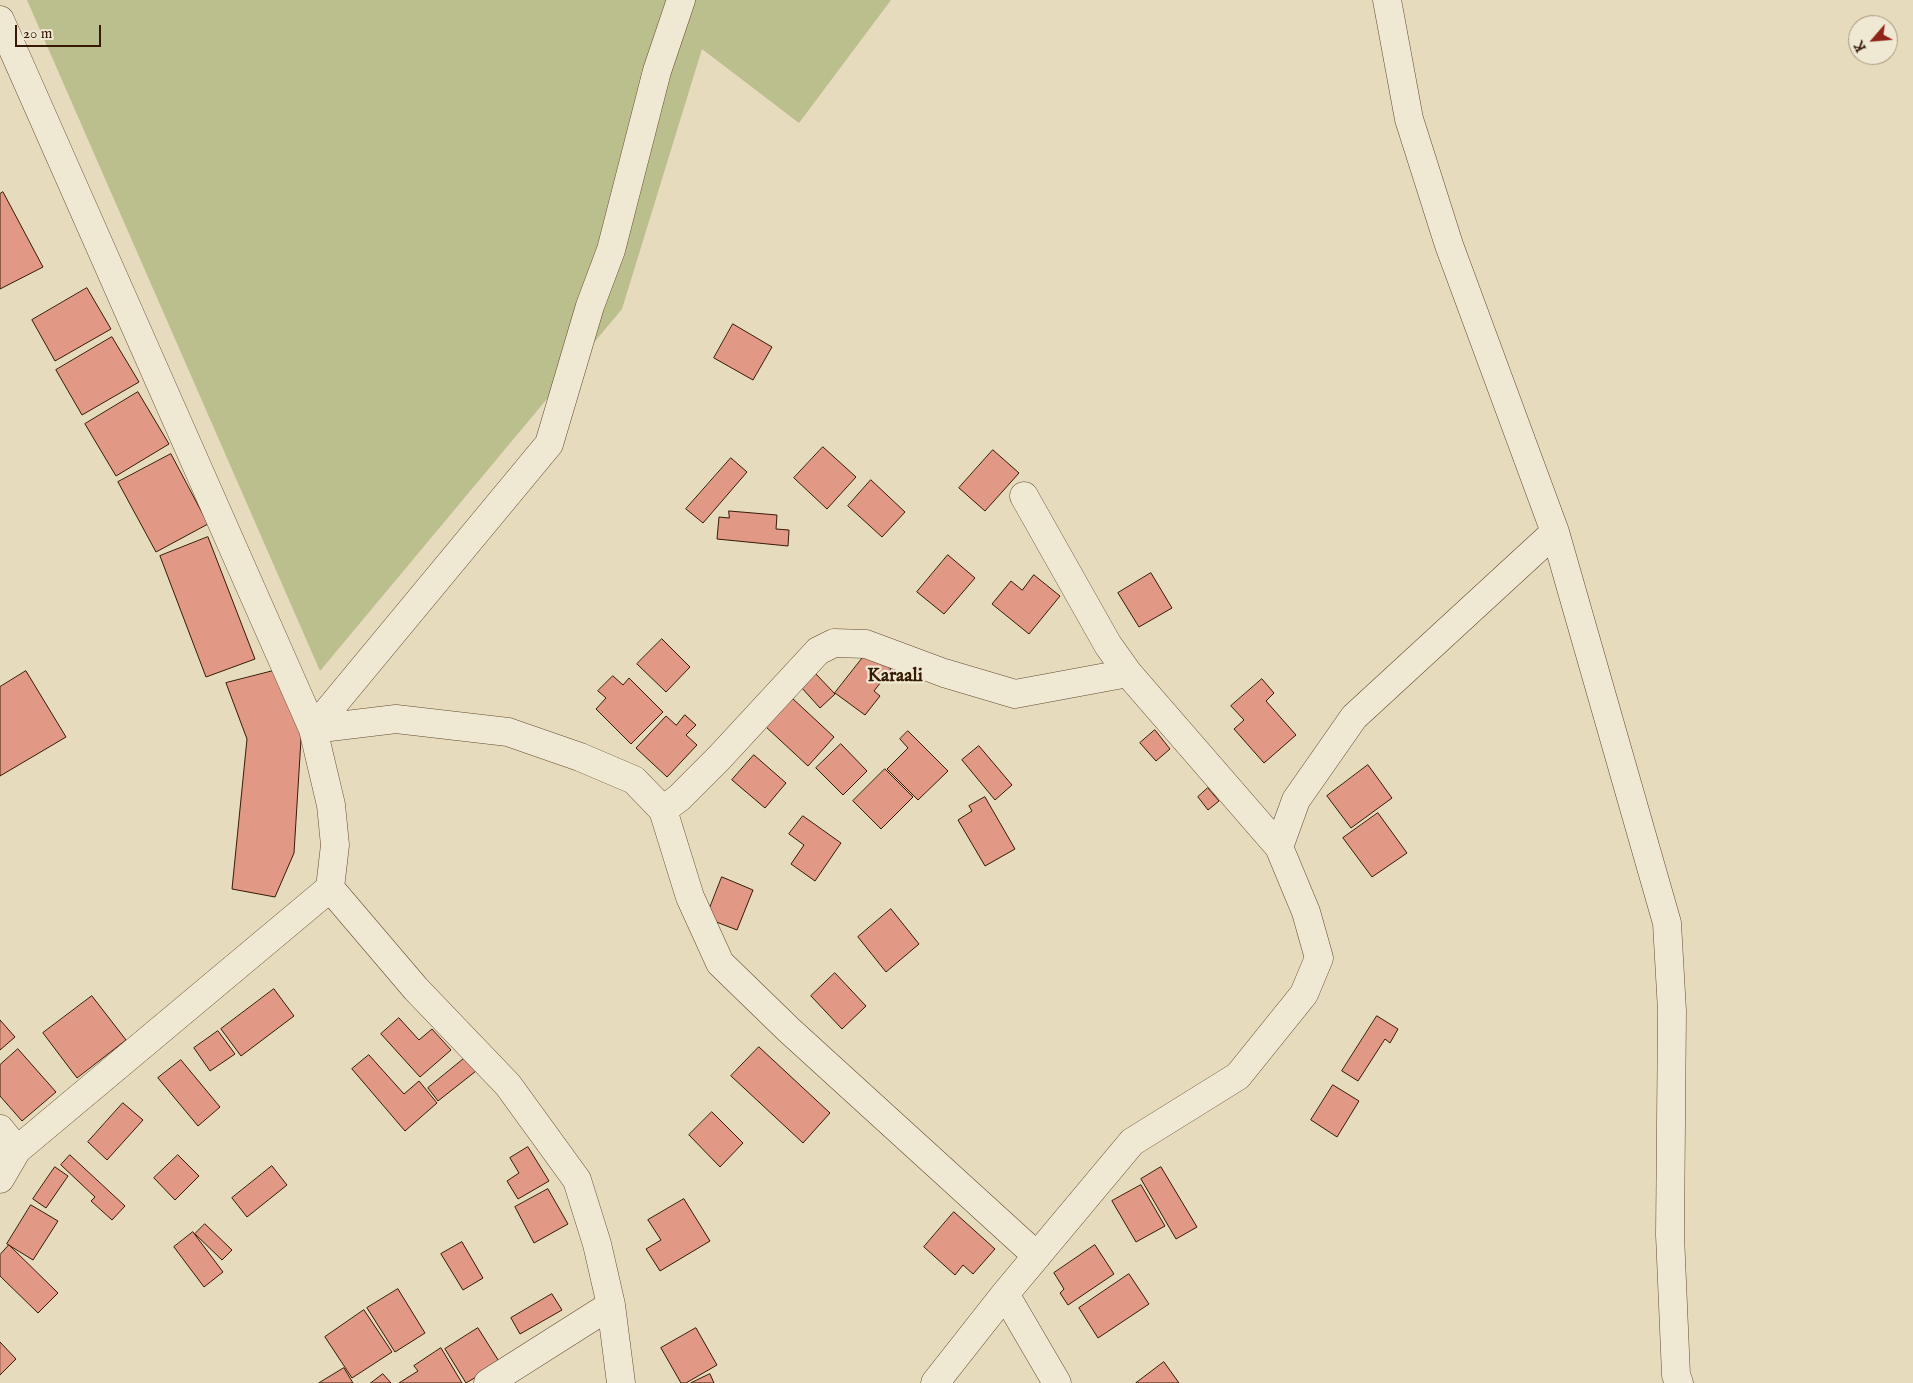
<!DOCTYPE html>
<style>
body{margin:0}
#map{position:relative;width:1913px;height:1383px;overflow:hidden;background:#e6dbbc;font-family:"IM FELL English",serif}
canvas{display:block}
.north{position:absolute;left:1848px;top:15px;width:50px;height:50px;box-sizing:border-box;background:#efe8d3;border:1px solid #a59680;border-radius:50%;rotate:243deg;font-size:14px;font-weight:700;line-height:20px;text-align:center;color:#361a04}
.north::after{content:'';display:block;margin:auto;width:18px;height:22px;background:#8f2418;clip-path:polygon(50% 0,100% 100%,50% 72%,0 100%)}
.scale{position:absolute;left:15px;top:25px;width:86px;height:22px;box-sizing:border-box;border:2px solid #361a04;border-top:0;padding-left:6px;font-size:15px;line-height:18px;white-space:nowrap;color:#361a04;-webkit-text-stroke:4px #efe8d3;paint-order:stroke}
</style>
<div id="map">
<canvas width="1913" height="1383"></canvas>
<div class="north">K</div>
<div class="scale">20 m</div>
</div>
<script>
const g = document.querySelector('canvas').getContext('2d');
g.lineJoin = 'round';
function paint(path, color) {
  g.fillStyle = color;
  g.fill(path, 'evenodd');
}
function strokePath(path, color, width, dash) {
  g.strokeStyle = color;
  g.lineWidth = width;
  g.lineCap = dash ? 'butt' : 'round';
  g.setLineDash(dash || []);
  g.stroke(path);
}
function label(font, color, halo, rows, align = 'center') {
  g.font = font + ' "IM FELL English",serif';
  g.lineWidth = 4.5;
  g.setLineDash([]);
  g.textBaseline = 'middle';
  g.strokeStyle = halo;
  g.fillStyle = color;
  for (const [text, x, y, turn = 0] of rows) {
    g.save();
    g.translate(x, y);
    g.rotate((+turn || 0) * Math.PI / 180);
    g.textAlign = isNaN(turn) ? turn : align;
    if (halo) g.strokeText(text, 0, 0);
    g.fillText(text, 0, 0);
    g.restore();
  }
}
paint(new Path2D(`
 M 27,0 L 891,0 L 799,123 L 702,49 L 622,309 L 320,671 Z`), '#bbbe8d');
const building = new Path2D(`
 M 3,192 L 43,267 L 0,289 L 0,194 Z
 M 87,288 L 111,329 L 55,361 L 32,320 Z
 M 733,324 L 772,347 L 753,380 L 714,358 Z
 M 112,337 L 139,382 L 82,415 L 56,370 Z
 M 138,392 L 169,444 L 116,476 L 85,424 Z
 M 823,447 L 856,477 L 827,509 L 794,478 Z
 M 993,450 L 1019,473 L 985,511 L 959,488 Z
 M 171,454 L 208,524 L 156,552 L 118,482 Z
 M 731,458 L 747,472 L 703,523 L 686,509 Z
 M 871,480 L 905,512 L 882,537 L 848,506 Z
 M 729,511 L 777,515 L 776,529 L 789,530 L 788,546 L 717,539 L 719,517 L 729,518 Z
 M 208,537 L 255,659 L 206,677 L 160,556 Z
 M 948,555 L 975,578 L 944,614 L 917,592 Z
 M 1151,573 L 1172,608 L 1139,627 L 1118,593 Z
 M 1034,575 L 1060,596 L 1029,634 L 992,604 L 1011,581 L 1022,590 Z
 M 662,639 L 690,667 L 666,692 L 637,664 Z
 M 868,651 L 891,669 L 874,691 L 880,696 L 865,715 L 835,693 Z
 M 277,670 L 302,723 L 294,853 L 275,897 L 232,889 L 247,739 L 226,683 Z
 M 26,671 L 66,737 L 0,776 L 0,687 Z
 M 815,673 L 835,694 L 820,708 L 801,687 Z
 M 613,676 L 623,685 L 629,678 L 663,712 L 631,744 L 596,709 L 606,698 L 598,691 Z
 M 1262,679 L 1274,693 L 1266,701 L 1296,735 L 1264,763 L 1234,729 L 1244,720 L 1231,706 Z
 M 792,698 L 834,737 L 808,766 L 766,727 Z
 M 685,715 L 696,725 L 686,735 L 697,745 L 667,777 L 636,748 L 666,716 L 676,725 Z
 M 1155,730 L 1170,749 L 1156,761 L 1140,743 Z
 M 908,731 L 948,771 L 918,800 L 887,769 L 908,748 L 900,739 Z
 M 841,744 L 867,771 L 843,795 L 816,768 Z
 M 979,746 L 1012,785 L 995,800 L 962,760 Z
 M 754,755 L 786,783 L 765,808 L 732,780 Z
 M 1368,765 L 1392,798 L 1351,828 L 1327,796 Z
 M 885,769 L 913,797 L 881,829 L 853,801 Z
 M 1208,788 L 1219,801 L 1208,810 L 1198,797 Z
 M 985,797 L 1015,849 L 985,866 L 958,820 L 972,811 L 969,806 Z
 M 1378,813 L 1407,853 L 1372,877 L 1343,838 Z
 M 803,816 L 841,843 L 815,881 L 791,864 L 804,845 L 789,834 Z
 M 722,877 L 753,890 L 737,930 L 706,918 Z
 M 891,909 L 919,944 L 886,972 L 858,937 Z
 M 835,973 L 866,1006 L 842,1029 L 811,996 Z
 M 274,989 L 294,1016 L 241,1056 L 221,1029 Z
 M 92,996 L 126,1040 L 77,1078 L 43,1033 Z
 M 1377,1016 L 1398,1029 L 1390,1043 L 1385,1039 L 1358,1081 L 1342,1071 Z
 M 399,1018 L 419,1040 L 432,1029 L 451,1050 L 420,1077 L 381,1034 Z
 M 0,1020 L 15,1037 L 0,1050 Z
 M 218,1031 L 235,1054 L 210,1071 L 194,1048 Z
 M 759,1047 L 830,1113 L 803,1143 L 731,1076 Z
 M 18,1049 L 56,1092 L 22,1121 L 0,1096 L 0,1065 Z
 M 369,1055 L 404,1094 L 419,1081 L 437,1103 L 405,1131 L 352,1069 Z
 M 466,1057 L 476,1071 L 438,1101 L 428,1088 Z
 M 181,1060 L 220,1107 L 198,1126 L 158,1078 Z
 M 1333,1085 L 1359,1101 L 1337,1137 L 1311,1120 Z
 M 123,1103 L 143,1120 L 107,1160 L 88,1142 Z
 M 712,1112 L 743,1143 L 720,1167 L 689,1135 Z
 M 528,1147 L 549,1181 L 518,1199 L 507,1181 L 519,1173 L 510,1158 Z
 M 70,1155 L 125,1206 L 112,1220 L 91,1201 L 95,1197 L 61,1165 Z
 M 178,1155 L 199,1176 L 175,1200 L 154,1178 Z
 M 272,1166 L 287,1185 L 247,1217 L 232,1198 Z
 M 55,1167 L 68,1176 L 46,1208 L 33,1199 Z
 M 1161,1167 L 1197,1227 L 1176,1239 L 1141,1179 Z
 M 1141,1185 L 1165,1226 L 1136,1242 L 1112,1201 Z
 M 548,1189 L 568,1224 L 534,1243 L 515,1207 Z
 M 684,1199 L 710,1241 L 660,1271 L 646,1249 L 661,1240 L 648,1220 Z
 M 31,1205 L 58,1221 L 33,1260 L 7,1244 Z
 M 954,1212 L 995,1249 L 973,1274 L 963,1265 L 955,1275 L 924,1247 Z
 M 205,1224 L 232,1250 L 222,1260 L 195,1234 Z
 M 193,1232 L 223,1272 L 204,1287 L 174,1247 Z
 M 462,1242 L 483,1278 L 463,1290 L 441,1254 Z
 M 9,1245 L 58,1293 L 38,1313 L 0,1276 L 0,1255 Z
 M 1095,1245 L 1114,1274 L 1068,1305 L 1060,1293 L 1064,1289 L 1054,1273 Z
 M 1129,1274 L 1149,1304 L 1098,1338 L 1079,1308 Z
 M 398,1289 L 425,1333 L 395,1352 L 367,1308 Z
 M 552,1294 L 562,1310 L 520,1334 L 511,1318 Z
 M 364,1310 L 392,1352 L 352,1378 L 325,1337 Z
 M 478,1328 L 500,1363 L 466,1383 L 445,1349 Z
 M 696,1328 L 717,1365 L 686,1383 L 681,1383 L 661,1348 Z
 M 0,1342 L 16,1359 L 0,1375 Z
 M 441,1348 L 462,1383 L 399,1383 L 418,1371 L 414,1366 Z
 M 1164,1362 L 1179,1383 L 1136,1383 Z
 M 344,1368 L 353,1383 L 319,1383 Z
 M 383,1374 L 391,1383 L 371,1383 Z
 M 710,1374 L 714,1383 L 691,1383 Z`);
paint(building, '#e19885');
strokePath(building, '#361a04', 1);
const minor = new Path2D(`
 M 1387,0 L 1409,119 L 1449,245 L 1555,532 L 1667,923 L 1672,1011 L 1670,1235 L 1676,1375 L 1679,1383
 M 0,20 L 313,729 L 331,805 L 335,845 L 330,888 L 416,989 L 508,1085 L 577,1180 L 597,1244 L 611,1305 L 621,1383
 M 1024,496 L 1108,645 L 1128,673 L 1279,847
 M 313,729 L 396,719 L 508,732 L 580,757 L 634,780 L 663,810 L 690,897 L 720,963 L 789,1030 L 1037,1256
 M 313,729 L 549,444 L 590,306 L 611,250 L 657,71 L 681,0
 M 663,810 L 679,798 L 719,758 L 818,651 L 834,643 L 866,644 L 944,673 L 1015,694 L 1128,673
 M 0,1129 L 17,1150
 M 0,1179 L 17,1150 L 330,888
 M 1005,1294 L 1057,1383
 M 488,1383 L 611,1305
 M 935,1383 L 1005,1294 L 1132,1142 L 1238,1076 L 1304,994 L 1319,958 L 1306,912 L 1279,847 L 1296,800 L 1354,717 L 1555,532`);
strokePath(minor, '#624a32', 29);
strokePath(minor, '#efe8d3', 28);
label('bold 19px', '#361a04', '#efe8d3', [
 ["Karaali",895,677]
]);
</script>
